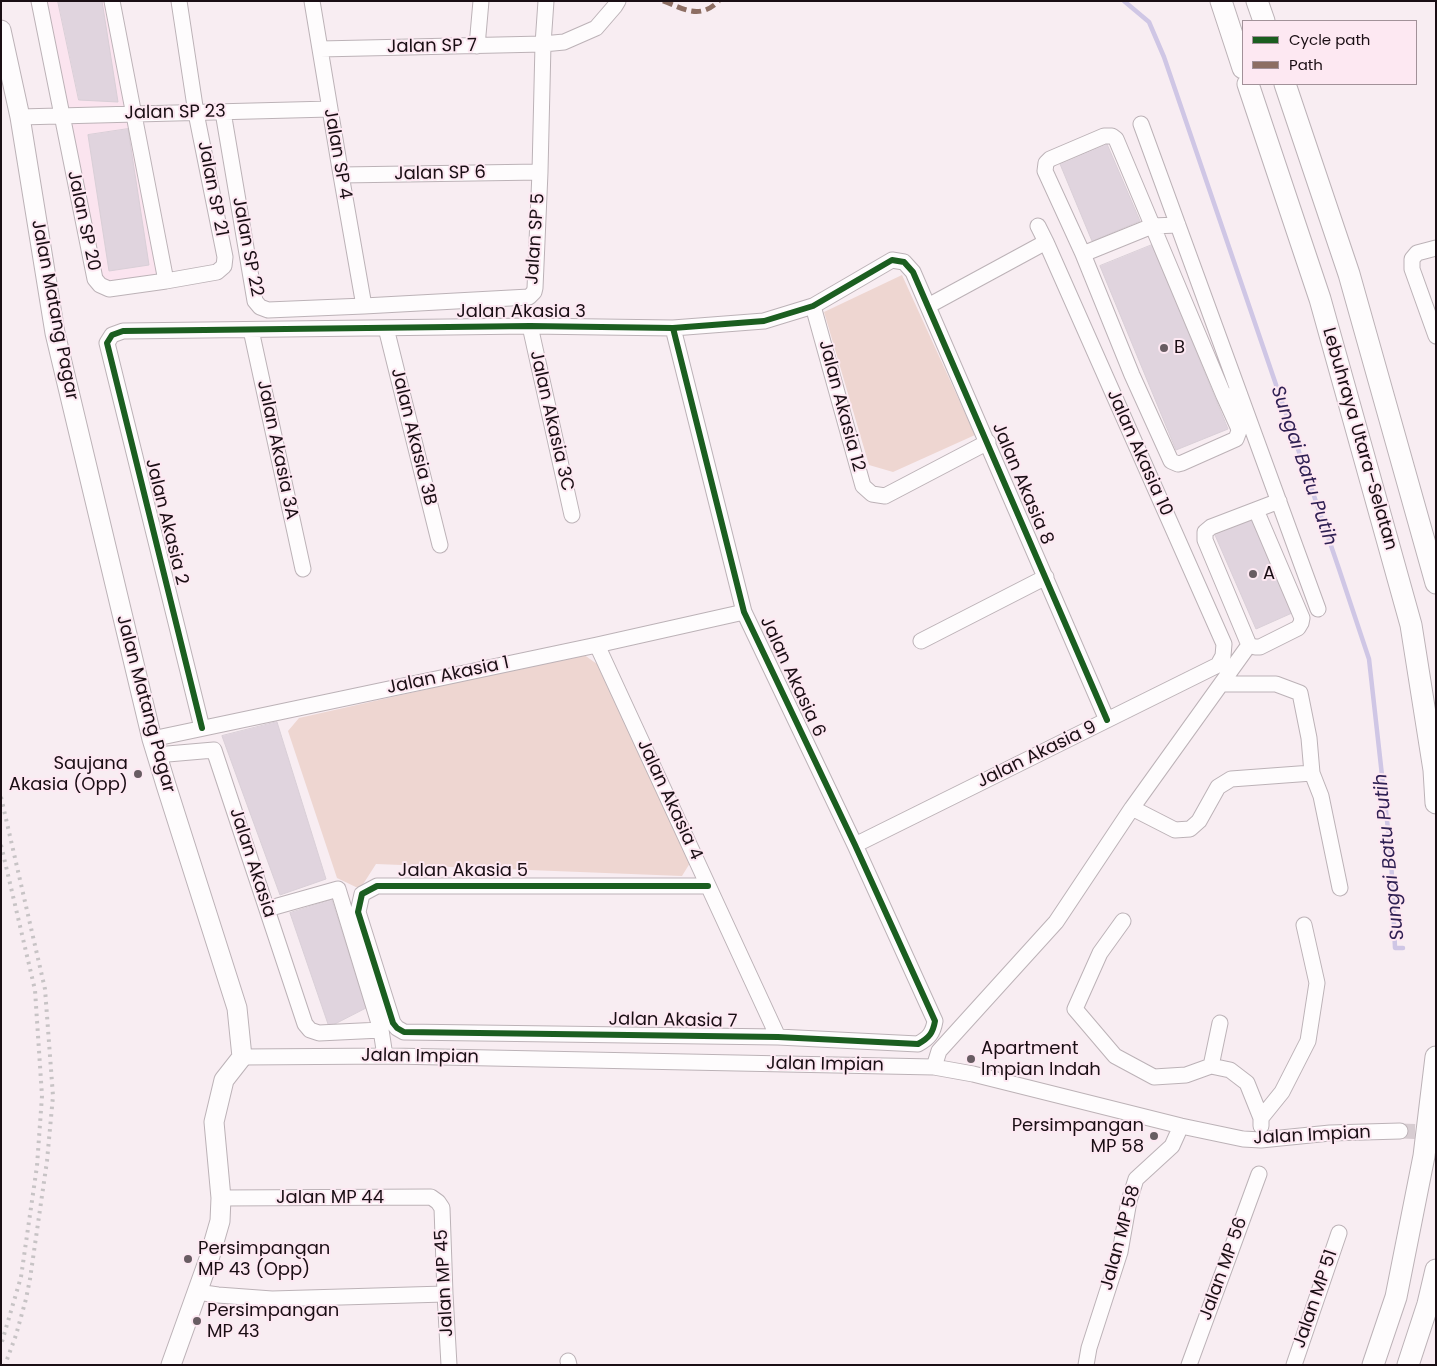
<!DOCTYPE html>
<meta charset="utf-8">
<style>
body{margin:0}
#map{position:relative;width:1437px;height:1366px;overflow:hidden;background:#f8edf2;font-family:Poppins,sans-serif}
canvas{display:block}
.frame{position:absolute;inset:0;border:2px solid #1a0e14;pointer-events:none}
.legend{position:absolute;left:1242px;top:20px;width:175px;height:65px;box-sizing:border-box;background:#fde8f2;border:1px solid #a29199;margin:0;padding:6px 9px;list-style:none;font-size:15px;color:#1a0e14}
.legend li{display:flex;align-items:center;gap:10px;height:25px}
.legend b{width:25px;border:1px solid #a29199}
</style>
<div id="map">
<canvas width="1437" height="1366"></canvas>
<div class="frame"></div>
<ul class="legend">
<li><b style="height:6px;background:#1b5e20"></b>Cycle path</li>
<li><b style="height:6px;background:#8d6e63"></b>Path</li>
</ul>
</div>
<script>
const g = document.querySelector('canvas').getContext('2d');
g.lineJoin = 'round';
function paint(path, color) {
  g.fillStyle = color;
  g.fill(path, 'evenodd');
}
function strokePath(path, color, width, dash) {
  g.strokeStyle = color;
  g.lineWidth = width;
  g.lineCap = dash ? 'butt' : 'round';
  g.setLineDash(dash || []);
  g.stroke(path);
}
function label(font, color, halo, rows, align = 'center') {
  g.font = font + ' Poppins,sans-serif';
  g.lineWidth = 4;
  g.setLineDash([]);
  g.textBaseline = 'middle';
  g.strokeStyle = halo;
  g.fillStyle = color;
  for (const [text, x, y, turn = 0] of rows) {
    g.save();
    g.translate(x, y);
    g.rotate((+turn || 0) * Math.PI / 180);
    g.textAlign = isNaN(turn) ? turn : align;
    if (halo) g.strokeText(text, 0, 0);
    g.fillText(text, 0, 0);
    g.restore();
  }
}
paint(new Path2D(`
 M 45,1 L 109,1 L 162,277 L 111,283 L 103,280 Z`), '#fbe4ef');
paint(new Path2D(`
 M 902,275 L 975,435 L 893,472 L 869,465 L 824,312 Z
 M 583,654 L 597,664 L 690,863 L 682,876 L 376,864 L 360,889 L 337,878 L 288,731 L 299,718 Z`), '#eed6d1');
strokePath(new Path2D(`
 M 1124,1 L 1149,22 L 1164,57 L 1339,569 L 1369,659 L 1391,856 L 1395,948 L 1403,948`), '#cfc6e5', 4.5);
const building = new Path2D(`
 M 58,1 L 102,1 L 118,102 L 79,100 Z
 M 128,129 L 149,265 L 109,271 L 88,135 Z
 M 1107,144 L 1140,221 L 1092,241 L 1060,164 Z
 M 1152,245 L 1228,429 L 1176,450 L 1100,266 Z
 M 1251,519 L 1292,613 L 1256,629 L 1215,535 Z
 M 277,722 L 326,879 L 280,895 L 222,736 Z
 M 332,900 L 366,1008 L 329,1027 L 290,913 Z`);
paint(building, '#e0d4de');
strokePath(building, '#d9cfd7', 1);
strokePath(new Path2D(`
 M 1400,1131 L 1436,1132`), '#d7ccd1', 15, [15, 8]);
const minor = new Path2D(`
 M 39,1 L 95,279 L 100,285 L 109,289 L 166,281 L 217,272 L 224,266 L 225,257 L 196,113 L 179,1
 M 112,1 L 166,281
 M 312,1 L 341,175 L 364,306
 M 477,46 L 481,1
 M 320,49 L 543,44 L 564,42 L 596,28 L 615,6 L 618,1
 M 223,112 L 255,301 L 260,307 L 268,310 L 364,306 L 529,297 L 534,292 L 535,288 L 540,172 L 543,44 L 546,1
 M 20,117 L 330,109
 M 1141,124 L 1318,609
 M 341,175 L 540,172
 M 1436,248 L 1417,253 L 1412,259 L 1412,269 L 1436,336
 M 1083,254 L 1152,226 L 1178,225
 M 813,306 L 863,486 L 872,494 L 885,496 L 988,442
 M 928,306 L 1046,242
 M 530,326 L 572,515
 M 386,328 L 440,545
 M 673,328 L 744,612 L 855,845 L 935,1021 C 933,1033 929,1038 918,1044 L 778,1037 L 404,1032 L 397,1028 L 393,1023 L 358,912 L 362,894 L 377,886 L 708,886
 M 251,330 L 303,569
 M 1224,396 L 1238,427 L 1239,431 L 1236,439 L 1182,463 L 1178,464 L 1171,461 L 1132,375 L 1083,254 L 1045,171 L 1046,163 L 1050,159 L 1104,136 L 1112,136 L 1116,139 L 1224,396 L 1240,395
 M 921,641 L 1046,577
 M 597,645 L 778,1037
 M 1249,645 L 1255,647 L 1260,647 L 1298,628 L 1301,623 L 1302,618 L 1256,510
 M 1222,684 L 1276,684 L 1300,693 L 1309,738 L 1312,773 L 1321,796 L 1340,888
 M 202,728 L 107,343 L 112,335 L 123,331 L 530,326 L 673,328 L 764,321 L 813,306 L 892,260 L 904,262 L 913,272 L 1107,720
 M 152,739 L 597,645 L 744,612
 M 156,755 L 214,750 L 305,1024 L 310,1030 L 319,1033 L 381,1030
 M 1132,808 L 1175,830 L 1190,829 L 1199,821 L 1218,787 L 1231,779 L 1312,773
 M 855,845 L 1218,665 L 1223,656 L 1224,644 L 1046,242 L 1038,226
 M 267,909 L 338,889 L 381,1030 L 385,1056
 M 1123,921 L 1100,953 L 1075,1009 L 1115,1056 L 1154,1077 L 1186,1075 L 1211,1066 L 1230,1070 L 1247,1083 L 1261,1118
 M 242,1057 L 392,1056 L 934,1067 L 973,1074 L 1181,1126 L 1243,1139 L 1261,1140 L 1330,1133 L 1400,1131
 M 1211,1066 L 1220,1023
 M 934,1067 L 939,1051 L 1056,922 L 1132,808 L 1249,645 L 1205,540 L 1205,532 L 1211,527 L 1279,501
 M 1261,1126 L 1261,1118 L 1282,1092 L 1308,1041 L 1317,983 L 1304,925
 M 221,1198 L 431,1197 L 438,1202 L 442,1208 L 445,1294 L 449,1365
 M 197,1292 L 218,1295 L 272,1299 L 445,1294
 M 568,1361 L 569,1365
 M 1086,1365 L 1089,1348 L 1120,1252 L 1129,1201 L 1136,1179 L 1172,1146 L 1181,1126
 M 1189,1365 L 1259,1174
 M 1294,1365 L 1339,1233`);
const major = new Path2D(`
 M 1,30 L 20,117 L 55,333 L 152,739 L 166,785 L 237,1008 L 242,1057 L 224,1080 L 214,1122 L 221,1198 L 220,1221 L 209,1259 L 171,1365`);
const highway = new Path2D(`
 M 1221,1 L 1243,68
 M 1257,1 L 1264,21
 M 1248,84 L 1320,299 L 1411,625 L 1434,770 L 1436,803
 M 1285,84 L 1349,274 L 1436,583
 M 1373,1365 L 1396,1297 L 1424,1156 L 1436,1057
 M 1408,1365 L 1428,1304 L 1436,1270`);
strokePath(minor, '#bcb2b7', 17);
strokePath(major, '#bcb2b7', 21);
strokePath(highway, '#bcb2b7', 23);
strokePath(minor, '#fefcfd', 15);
strokePath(major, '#fefcfd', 19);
strokePath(highway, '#fefcfd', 21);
strokePath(new Path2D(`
 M 1,797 L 45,989 L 53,1096 L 47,1161 L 30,1279 L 26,1299 L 16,1335 L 5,1365
 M 1,845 L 35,990 L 42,1096 L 37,1166 L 21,1277 L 1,1345`), '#c7c3c5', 4, [2.5, 5]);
strokePath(new Path2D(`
 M 663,1 C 685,9 699,20 719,1`), '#8d6e63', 5, [10, 5]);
strokePath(new Path2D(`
 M 673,328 L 744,612 L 855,845 L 935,1021 C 933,1033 929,1038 918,1044 L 778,1037 L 404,1032 L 397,1028 L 393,1023 L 358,912 L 362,894 L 377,886 L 708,886
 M 202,728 L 107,343 L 112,335 L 123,331 L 530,326 L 673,328 L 764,321 L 813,306 L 892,260 L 904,262 L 913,272 L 1107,720`), '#1b5e20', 6);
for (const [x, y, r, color] of [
 [1164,348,5,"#685c62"],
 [1253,574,5,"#685c62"],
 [138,774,5,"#685c62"],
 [971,1059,5,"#685c62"],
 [1154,1136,5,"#685c62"],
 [188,1259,5,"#685c62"],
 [197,1321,5,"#685c62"]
]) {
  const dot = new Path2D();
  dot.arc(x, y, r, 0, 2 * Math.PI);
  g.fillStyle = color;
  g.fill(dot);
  strokePath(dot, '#fde8f2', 2);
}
label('18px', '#1a0e14', '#fde8f2', [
 ["Jalan SP 7",432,47,-1],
 ["Jalan SP 23",175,113,-1],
 ["Jalan SP 4",337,154,80],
 ["Jalan SP 6",440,174,-1],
 ["Jalan SP 21",212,189,79],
 ["Jalan SP 20",83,221,78],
 ["Jalan SP 5",536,239,-86],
 ["Jalan SP 22",247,247,79],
 ["Jalan Matang Pagar",54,310,79],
 ["Jalan Akasia 3",521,312],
 ["Jalan Akasia 12",841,406,75],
 ["Jalan Akasia 3C",551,421,77],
 ["Jalan Akasia 3B",413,437,76],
 ["Lebuhraya Utara–Selatan",1359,439,74],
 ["Jalan Akasia 3A",277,450,78],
 ["Jalan Akasia 10",1139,453,66],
 ["Jalan Akasia 8",1022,484,67],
 ["Jalan Akasia 2",166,522,76],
 ["Jalan Akasia 1",448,676,-12],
 ["Jalan Akasia 6",792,677,65],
 ["Jalan Matang Pagar",145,704,75],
 ["Jalan Akasia 9",1037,755,-26],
 ["Jalan Akasia 4",669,800,65],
 ["Jalan Akasia",252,863,72],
 ["Jalan Akasia 5",463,871],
 ["Jalan Akasia 7",673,1021,1],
 ["Jalan Impian",420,1057,1],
 ["Jalan Impian",825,1065,1],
 ["Jalan Impian",1312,1136,-3],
 ["Jalan MP 44",330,1198],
 ["Jalan MP 58",1121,1238,-75],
 ["Jalan MP 56",1224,1269,-70],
 ["Jalan MP 45",445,1283,-93],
 ["Jalan MP 51",1316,1299,-71]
]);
label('18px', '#1a0e14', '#fde8f2', [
 ["B",1174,348],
 ["A",1263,574],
 ["Saujana",128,764,"right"],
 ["Akasia (Opp)",128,785,"right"],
 ["Apartment",981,1049],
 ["Impian Indah",981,1070],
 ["Persimpangan",1144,1126,"right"],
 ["MP 58",1144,1147,"right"],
 ["Persimpangan",198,1249],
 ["MP 43 (Opp)",198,1270],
 ["Persimpangan",207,1311],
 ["MP 43",207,1332]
], 'left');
label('italic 19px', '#2f2053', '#fde8f2', [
 ["Sungai Batu Putih",1303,466,71],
 ["Sungai Batu Putih",1390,857,-96]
]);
</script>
